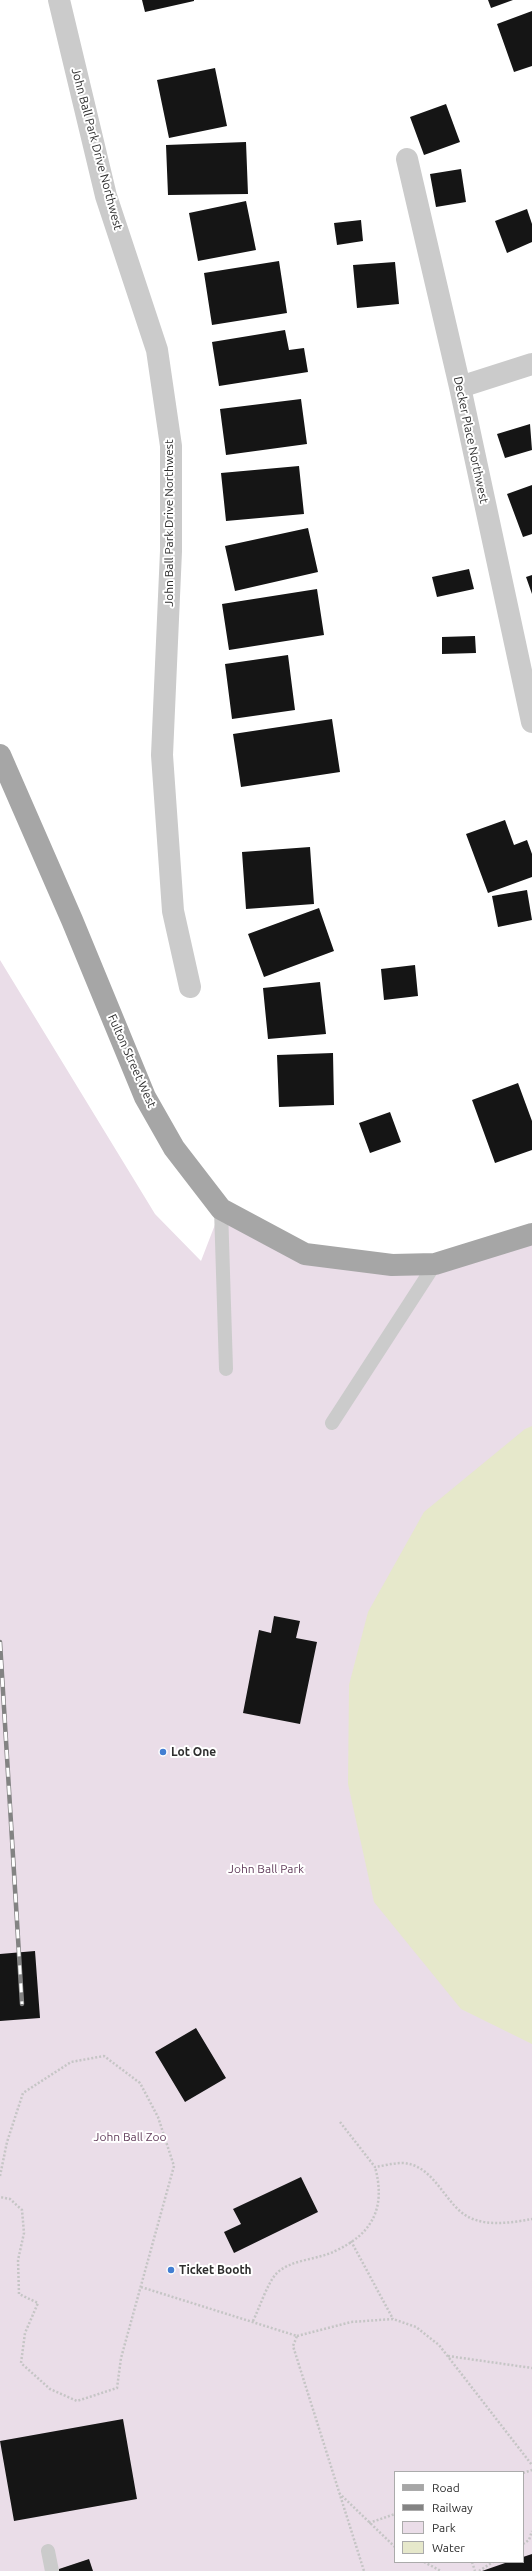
<!DOCTYPE html>
<style>
body{margin:0}
#map{position:relative;width:532px;height:2571px;overflow:hidden;background:#fff;font-family:Ubuntu,sans-serif}
canvas{display:block}
.legend{position:absolute;left:394px;top:2471px;width:130px;height:92px;box-sizing:border-box;background:#fff;border:1px solid #ababab;margin:0;padding:5px 7px;list-style:none;font-size:12px;color:#2e2e2e}
.legend li{display:flex;align-items:center;gap:8px;height:20px}
.legend b{width:20px;border:1px solid #ababab}
</style>
<div id="map">
<canvas width="532" height="2571"></canvas>
<ul class="legend">
<li><b style="height:5px;background:#a6a6a6"></b>Road</li>
<li><b style="height:5px;background:#838383"></b>Railway</li>
<li><b style="height:11px;background:#eadde8"></b>Park</li>
<li><b style="height:11px;background:#e6e8cb"></b>Water</li>
</ul>
</div>
<script>
const g = document.querySelector('canvas').getContext('2d');
g.lineJoin = 'round';
function paint(path, color) {
  g.fillStyle = color;
  g.fill(path, 'evenodd');
}
function strokePath(path, color, width, dash) {
  g.strokeStyle = color;
  g.lineWidth = width;
  g.lineCap = dash ? 'butt' : 'round';
  g.setLineDash(dash || []);
  g.stroke(path);
}
function label(font, color, halo, rows, align = 'center') {
  g.font = font + ' Ubuntu,sans-serif';
  g.lineWidth = 4;
  g.setLineDash([]);
  g.textBaseline = 'middle';
  g.strokeStyle = halo;
  g.fillStyle = color;
  for (const [text, x, y, turn = 0] of rows) {
    g.save();
    g.translate(x, y);
    g.rotate((+turn || 0) * Math.PI / 180);
    g.textAlign = isNaN(turn) ? turn : align;
    if (halo) g.strokeText(text, 0, 0);
    g.fillText(text, 0, 0);
    g.restore();
  }
}
paint(new Path2D(`
 M 0,960 L 155,1214 L 201,1261 L 221,1209 L 305,1254 L 392,1265 L 532,1234 L 532,2571 L 0,2571 ZM 395,2472 L 523,2472 L 523,2562 L 395,2562 Z`), '#eadde8');
paint(new Path2D(`
 M 532,1426 L 532,2044 L 461,2009 L 374,1902 L 348,1784 L 349,1685 L 368,1612 L 424,1512 L 525,1429 Z`), '#e6e8cb');
paint(new Path2D(`
 M 142,0 L 194,0 L 194,1 L 145,12 Z
 M 488,0 L 513,0 L 491,8 Z
 M 532,11 L 532,66 L 514,72 L 497,24 Z
 M 215,68 L 227,126 L 169,138 L 157,80 Z
 M 446,104 L 460,142 L 424,155 L 410,117 Z
 M 246,142 L 248,194 L 168,195 L 166,145 Z
 M 461,169 L 466,202 L 436,207 L 430,174 Z
 M 246,201 L 256,250 L 198,261 L 189,213 Z
 M 527,209 L 532,224 L 532,242 L 507,253 L 495,221 Z
 M 361,220 L 363,241 L 337,245 L 334,223 Z
 M 279,261 L 287,313 L 212,325 L 204,273 Z
 M 395,262 L 399,304 L 357,308 L 353,265 Z
 M 285,330 L 289,350 L 304,348 L 308,372 L 219,386 L 212,342 Z
 M 301,399 L 307,444 L 226,455 L 220,409 Z
 M 530,424 L 532,450 L 505,458 L 497,434 Z
 M 299,466 L 304,514 L 226,521 L 221,473 Z
 M 532,485 L 532,534 L 523,537 L 507,494 Z
 M 308,528 L 318,572 L 235,591 L 225,546 Z
 M 469,569 L 474,589 L 437,597 L 432,577 Z
 M 532,575 L 532,594 L 526,577 Z
 M 317,589 L 324,635 L 229,650 L 222,604 Z
 M 475,636 L 476,653 L 442,654 L 442,637 Z
 M 288,655 L 295,710 L 232,719 L 225,664 Z
 M 332,719 L 340,772 L 241,787 L 233,734 Z
 M 505,820 L 514,845 L 527,840 L 532,854 L 532,877 L 488,893 L 466,834 Z
 M 310,847 L 314,904 L 246,909 L 242,852 Z
 M 527,890 L 532,920 L 498,927 L 492,896 Z
 M 319,908 L 334,951 L 264,977 L 248,934 Z
 M 415,965 L 418,996 L 384,1000 L 381,969 Z
 M 320,982 L 326,1034 L 268,1039 L 263,988 Z
 M 333,1053 L 334,1105 L 279,1107 L 277,1055 Z
 M 518,1083 L 532,1121 L 532,1150 L 495,1163 L 472,1100 Z
 M 390,1112 L 401,1142 L 370,1153 L 359,1123 Z
 M 274,1616 L 300,1621 L 296,1638 L 317,1642 L 300,1724 L 243,1713 L 259,1630 L 271,1633 Z
 M 35,1951 L 40,2018 L 0,2021 L 0,1954 Z
 M 196,2028 L 226,2078 L 185,2102 L 155,2052 Z
 M 301,2177 L 318,2212 L 234,2253 L 224,2232 L 241,2224 L 233,2209 Z
 M 123,2419 L 137,2499 L 14,2521 L 0,2441 Z
 M 532,2554 L 532,2571 L 482,2571 L 508,2562 L 523,2562 L 523,2557 Z
 M 89,2559 L 93,2571 L 59,2571 L 59,2569 Z`), '#151515');
strokePath(new Path2D(`
 M 340,2122 L 375,2167 C 383,2166 393,2163 402,2163 C 431,2164 442,2196 461,2212 C 480,2228 510,2223 532,2219
 M 0,2176 L 7,2142 L 23,2093 L 71,2062 L 104,2056 L 140,2083 L 158,2117 L 174,2166 L 121,2358 L 117,2388 L 77,2401 L 50,2389 L 21,2363 L 25,2333 L 38,2303 L 19,2294 L 18,2260 L 24,2233 L 22,2210 L 10,2199 L 0,2197
 M 351,2241 L 393,2319
 M 141,2287 L 297,2336 L 293,2346 L 364,2571
 M 253,2321 C 259,2309 267,2284 276,2274 C 290,2259 318,2260 335,2251 C 373,2234 386,2207 375,2167
 M 297,2336 L 351,2322 L 393,2319 L 416,2327 L 439,2345 L 532,2465
 M 448,2356 L 532,2368
 M 523,2473 L 532,2470
 M 339,2493 L 395,2547
 M 369,2523 L 395,2514
 M 523,2544 L 529,2540 L 532,2531
 M 424,2562 L 441,2571
 M 472,2562 L 475,2571
 M 479,2571 L 493,2562`), '#c5c5c5', 2.5, [2, 2]);
strokePath(new Path2D(`
 M 221,1209 L 226,1369
 M 332,1423 L 435,1264
 M 48,2551 L 52,2571`), '#cbcbcb', 14);
strokePath(new Path2D(`
 M 59,0 L 106,196 L 157,350 L 171,446 L 171,551 L 162,755 L 173,911 L 190,987
 M 407,159 L 460,387 L 532,722
 M 460,387 L 532,364`), '#cbcbcb', 22);
strokePath(new Path2D(`
 M 0,755 L 72,920 L 145,1097 L 174,1148 L 221,1209 L 305,1254 L 392,1265 L 435,1264 L 532,1234`), '#a6a6a6', 22);
const rail = new Path2D(`
 M 0,1642 L 22,2004`);
strokePath(rail, '#838383', 4.5);
strokePath(rail, '#fff', 3, [9]);
for (const [x, y, r, color] of [
 [163,1752,4,"#427ed2"],
 [171,2270,4,"#427ed2"]
]) {
  const dot = new Path2D();
  dot.arc(x, y, r, 0, 2 * Math.PI);
  g.fillStyle = color;
  g.fill(dot);
  strokePath(dot, '#fff', 1.5);
}
label('12px', '#2e2e2e', '#fff', [
 ["John Ball Park Drive Northwest",97,149,75],
 ["Decker Place Northwest",471,440,78],
 ["John Ball Park Drive Northwest",169,523,-90],
 ["Fulton Street West",132,1061,66]
]);
label('bold 12px', '#2e2e2e', '#fff', [
 ["Lot One",171,1752],
 ["Ticket Booth",179,2270]
], 'left');
label('12px', '#65405e', '#fff', [
 ["John Ball Park",266,1869],
 ["John Ball Zoo",130,2137]
]);
</script>
